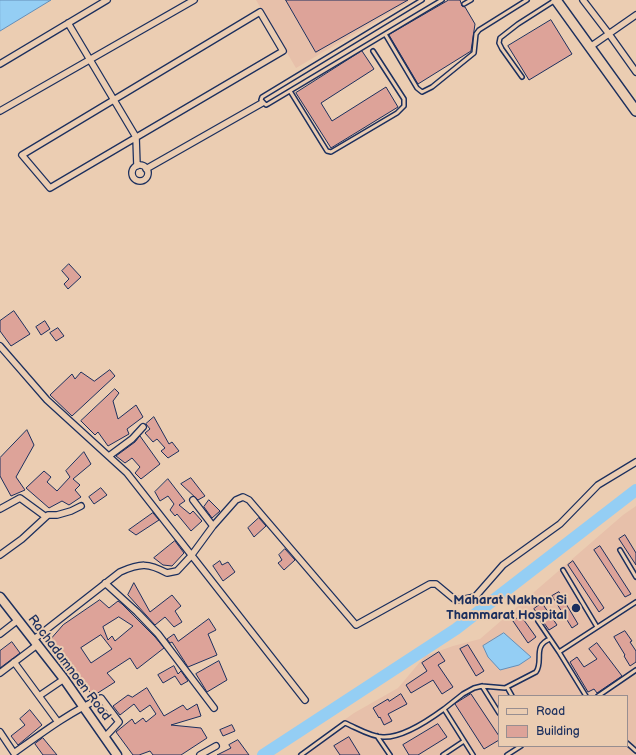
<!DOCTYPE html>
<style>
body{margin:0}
#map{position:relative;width:636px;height:755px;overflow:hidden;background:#ebcdb2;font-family:"Balsamiq Sans",sans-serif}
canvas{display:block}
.legend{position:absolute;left:498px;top:695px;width:130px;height:52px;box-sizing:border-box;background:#ebcdb2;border:1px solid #988e90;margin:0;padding:5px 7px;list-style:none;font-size:12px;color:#1b2f5e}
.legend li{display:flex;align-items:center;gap:8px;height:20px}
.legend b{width:20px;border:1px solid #988e90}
</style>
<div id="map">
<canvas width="636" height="755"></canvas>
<ul class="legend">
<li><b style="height:5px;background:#ebcdb2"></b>Road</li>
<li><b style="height:11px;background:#dda399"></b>Building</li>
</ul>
</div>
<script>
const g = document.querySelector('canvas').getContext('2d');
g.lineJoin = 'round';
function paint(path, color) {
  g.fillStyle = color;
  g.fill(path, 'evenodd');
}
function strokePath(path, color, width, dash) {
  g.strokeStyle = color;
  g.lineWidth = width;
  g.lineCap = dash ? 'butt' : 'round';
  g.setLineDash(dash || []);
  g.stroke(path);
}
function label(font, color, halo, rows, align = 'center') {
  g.font = font + ' "Balsamiq Sans",sans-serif';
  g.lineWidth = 4;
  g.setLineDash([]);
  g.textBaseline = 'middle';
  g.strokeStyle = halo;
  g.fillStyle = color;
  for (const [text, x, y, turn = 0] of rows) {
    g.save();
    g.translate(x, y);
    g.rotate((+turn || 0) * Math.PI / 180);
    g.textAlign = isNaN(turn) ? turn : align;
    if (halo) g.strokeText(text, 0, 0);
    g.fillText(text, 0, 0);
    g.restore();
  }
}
paint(new Path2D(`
 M 256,0 L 412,0 L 296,68 Z
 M 636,506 L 636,755 L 296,755 L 354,713 L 398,688 L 425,656 L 453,646 L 480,639 L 623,515 ZM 499,696 L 627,696 L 627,746 L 499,746 Z`), '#e7c0aa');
const water = new Path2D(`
 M 0,0 L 51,0 L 0,31 Z
 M 504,633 L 531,657 L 519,665 L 500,670 L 488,657 L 483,646 Z`);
paint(water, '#94cef4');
strokePath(water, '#648eb8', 1);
strokePath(new Path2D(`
 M 263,755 L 456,629 L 636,490`), '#94cef4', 12);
const building = new Path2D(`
 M 286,0 L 408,0 L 316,52 Z
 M 449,0 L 460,0 L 462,6 L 465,7 L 475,24 L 471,51 L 418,84 L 389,35 Z
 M 551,20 L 572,54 L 529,80 L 508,46 Z
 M 362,51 L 374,69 L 321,103 L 332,121 L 386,87 L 398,107 L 331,148 L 296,93 Z
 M 69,264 L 81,277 L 68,289 L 64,284 L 69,279 L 62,271 Z
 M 14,311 L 30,334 L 11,346 L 0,331 L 0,321 Z
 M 45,321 L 50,329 L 41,335 L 36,327 Z
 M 58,328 L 64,336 L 56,341 L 50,333 Z
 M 110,370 L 115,376 L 72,416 L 50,395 L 72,374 L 75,379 L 81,372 L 94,381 Z
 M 115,389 L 119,393 L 113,401 L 118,419 L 136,405 L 143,417 L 127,429 L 129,434 L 108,446 L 98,432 L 95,435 L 81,421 Z
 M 154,417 L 169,444 L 172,442 L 179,451 L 168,458 L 161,451 L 165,448 L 157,439 L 153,442 L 145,433 L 150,429 L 146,424 Z
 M 27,430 L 34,445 L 16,477 L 25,490 L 11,496 L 0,476 L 0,458 Z
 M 140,436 L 160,464 L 141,479 L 135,473 L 140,467 L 132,458 L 125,463 L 116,456 L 135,442 Z
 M 84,452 L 91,464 L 73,479 L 80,485 L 75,490 L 81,497 L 69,505 L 62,501 L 49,508 L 26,488 L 44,471 L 51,477 L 47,482 L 57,491 L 70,477 L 66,471 Z
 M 191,478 L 205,496 L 198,500 L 181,484 Z
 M 168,479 L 185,501 L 179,505 L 190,514 L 193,511 L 202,521 L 191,531 L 177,514 L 175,516 L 170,510 L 174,504 L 168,496 L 160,501 L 155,492 Z
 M 101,488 L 107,495 L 94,504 L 89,497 Z
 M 209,500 L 220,511 L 212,518 L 204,507 Z
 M 153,513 L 159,520 L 136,535 L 129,530 Z
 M 259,518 L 266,526 L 254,537 L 248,528 Z
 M 625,535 L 636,553 L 636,565 L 619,539 Z
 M 175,541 L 184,553 L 172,566 L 163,565 L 154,558 Z
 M 600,546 L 631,594 L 625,597 L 594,550 Z
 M 285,549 L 295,560 L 284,570 L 278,563 L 282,560 L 279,555 Z
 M 220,561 L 222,565 L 228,562 L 235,572 L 223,581 L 213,566 Z
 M 573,561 L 604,608 L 599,612 L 568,565 Z
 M 134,583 L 150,612 L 172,595 L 181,606 L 175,611 L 182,622 L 174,627 L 165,617 L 155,625 L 128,595 Z
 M 559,592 L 578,624 L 572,628 L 552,596 Z
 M 100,600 L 109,608 L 118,601 L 122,604 L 155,637 L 164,648 L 137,669 L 130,658 L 107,673 L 115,682 L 93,696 L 49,641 L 63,625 ZM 119,617 L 133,626 L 115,641 L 112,636 L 108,640 L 103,627 ZM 101,635 L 112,649 L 91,663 L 81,648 Z
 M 542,603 L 557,625 L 549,630 L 534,609 Z
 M 521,616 L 536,637 L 528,643 L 513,621 Z
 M 209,619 L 216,630 L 208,634 L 217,655 L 188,667 L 172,642 L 170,643 L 167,639 L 174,634 L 178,641 Z
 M 625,631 L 632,641 L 630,642 L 636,651 L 636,662 L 630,666 L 624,656 L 625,655 L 614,637 Z
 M 12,642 L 20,653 L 0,668 L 0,651 Z
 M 597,643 L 622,676 L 597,693 L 594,689 L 588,692 L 570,662 L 577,657 L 584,667 L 597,659 L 589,649 Z
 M 468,645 L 484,671 L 476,676 L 460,649 Z
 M 439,652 L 445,661 L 438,665 L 453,687 L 442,694 L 433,680 L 411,693 L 406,685 L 427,671 L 422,663 Z
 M 219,661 L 227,680 L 207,692 L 196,674 Z
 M 174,666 L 178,674 L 181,671 L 188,681 L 181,685 L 175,676 L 163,683 L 158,675 Z
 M 147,688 L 164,716 L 183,705 L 187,710 L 197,704 L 201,716 L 171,725 L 201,728 L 207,738 L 181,755 L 153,755 L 150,751 L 139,755 L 133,755 L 116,732 L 132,719 L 135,724 L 143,718 L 146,722 L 156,714 L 150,705 L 140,712 L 134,704 L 120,715 L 113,706 L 128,695 L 132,697 Z
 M 401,694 L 407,704 L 388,714 L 392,721 L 384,725 L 380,717 L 379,718 L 373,708 L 388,699 L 389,701 Z
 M 471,694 L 499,736 L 499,740 L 484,749 L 455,704 Z
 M 30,710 L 42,725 L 18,745 L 11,736 L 25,725 L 20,719 Z
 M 438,724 L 447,737 L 418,755 L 409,755 L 403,745 Z
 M 232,725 L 235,731 L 223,736 L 220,730 Z
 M 349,737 L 360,755 L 340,755 L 334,746 Z
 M 43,738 L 57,755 L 43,755 L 35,744 Z
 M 238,740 L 249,755 L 217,755 L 231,748 L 229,745 Z`);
paint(building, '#dda399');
strokePath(building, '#1b2f5e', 1);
const service = new Path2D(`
 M 422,0 L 262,97 L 261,100 L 266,105 L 268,104 L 442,0
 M 464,4 L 471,0
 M 385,34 L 417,88 L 422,92 L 432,87 L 474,53 L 476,34 L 479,30 L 527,0
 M 522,77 L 502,49 L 499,43 L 500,38 L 518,24 L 554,1
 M 290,91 L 327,151 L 331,152 L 397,113 L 404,106 L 404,99 L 373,51
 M 620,550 L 636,577
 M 563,570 L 597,627
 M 538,621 L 559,652
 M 482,686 L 499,713
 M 507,687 L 512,696
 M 586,696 L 559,652 L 636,602
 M 598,696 L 636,670
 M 444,709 L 463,694 L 474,688 L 482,686 L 505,688 L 536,672 C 544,661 532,646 550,639
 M 377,736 L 390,755
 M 627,743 L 636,751
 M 301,755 L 345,723 C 357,728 371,737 383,737 C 403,738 429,720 444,709 L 473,755
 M 443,755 L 464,741
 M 507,755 L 521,746`);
const minor = new Path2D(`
 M 583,0 L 609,34 L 636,72
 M 260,12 L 283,51 L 50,188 L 22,155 Z
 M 68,23 L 136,137 L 137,166
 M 590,47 L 636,15
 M 0,64 L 107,0
 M 0,111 L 194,0
 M132 173a8 8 0 1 1 16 0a8 8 0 1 1-16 0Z
 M 146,169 L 262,103
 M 0,346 L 47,400 L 127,473 L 305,700
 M 109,456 L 132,439 L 143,427
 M 0,509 L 20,498 L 46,517
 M 213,526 L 236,500 L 243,497 L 249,500 L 356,625 L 430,584 L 436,584 L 454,599 L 461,600 L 475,597 L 503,565 L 560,524 L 598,485 L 636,462
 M 0,555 L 22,539 L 48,515 L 57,515 L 71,511 L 81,506
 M 105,583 L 137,612 L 158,634 L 214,708
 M 0,634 L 18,620
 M 33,640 L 120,572 C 141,563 148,563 167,573 L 177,571 L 191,556 L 213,526 L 193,500
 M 14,662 L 58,722
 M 0,673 L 37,645
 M 39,696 L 64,679
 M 0,732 L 14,753 C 42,733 70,712 101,698 L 119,722 L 105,737
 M 200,755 L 216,746`);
const secondary = new Path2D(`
 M 0,597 L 64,679 L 117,755`);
const primary = new Path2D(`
 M 556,0 L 636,111`);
strokePath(service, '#1b2f5e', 6);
strokePath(minor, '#1b2f5e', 8);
strokePath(secondary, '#1b2f5e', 11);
strokePath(primary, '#1b2f5e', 12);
strokePath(service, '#ebcdb2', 3);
strokePath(minor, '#ebcdb2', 5.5);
strokePath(secondary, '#ebcdb2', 8);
strokePath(primary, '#ebcdb2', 9);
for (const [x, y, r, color] of [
 [576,608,5,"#1b2f5e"]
]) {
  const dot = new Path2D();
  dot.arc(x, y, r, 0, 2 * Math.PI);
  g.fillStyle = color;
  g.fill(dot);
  strokePath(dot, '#ebcdb2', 1.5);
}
label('bold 13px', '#1b2f5e', '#ebcdb2', [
 ["Maharat Nakhon Si",567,601],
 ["Thammarat Hospital",567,616]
], 'right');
label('13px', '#1b2f5e', '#ebcdb2', [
 ["Rachadamnoen Road",69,668,53]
]);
</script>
